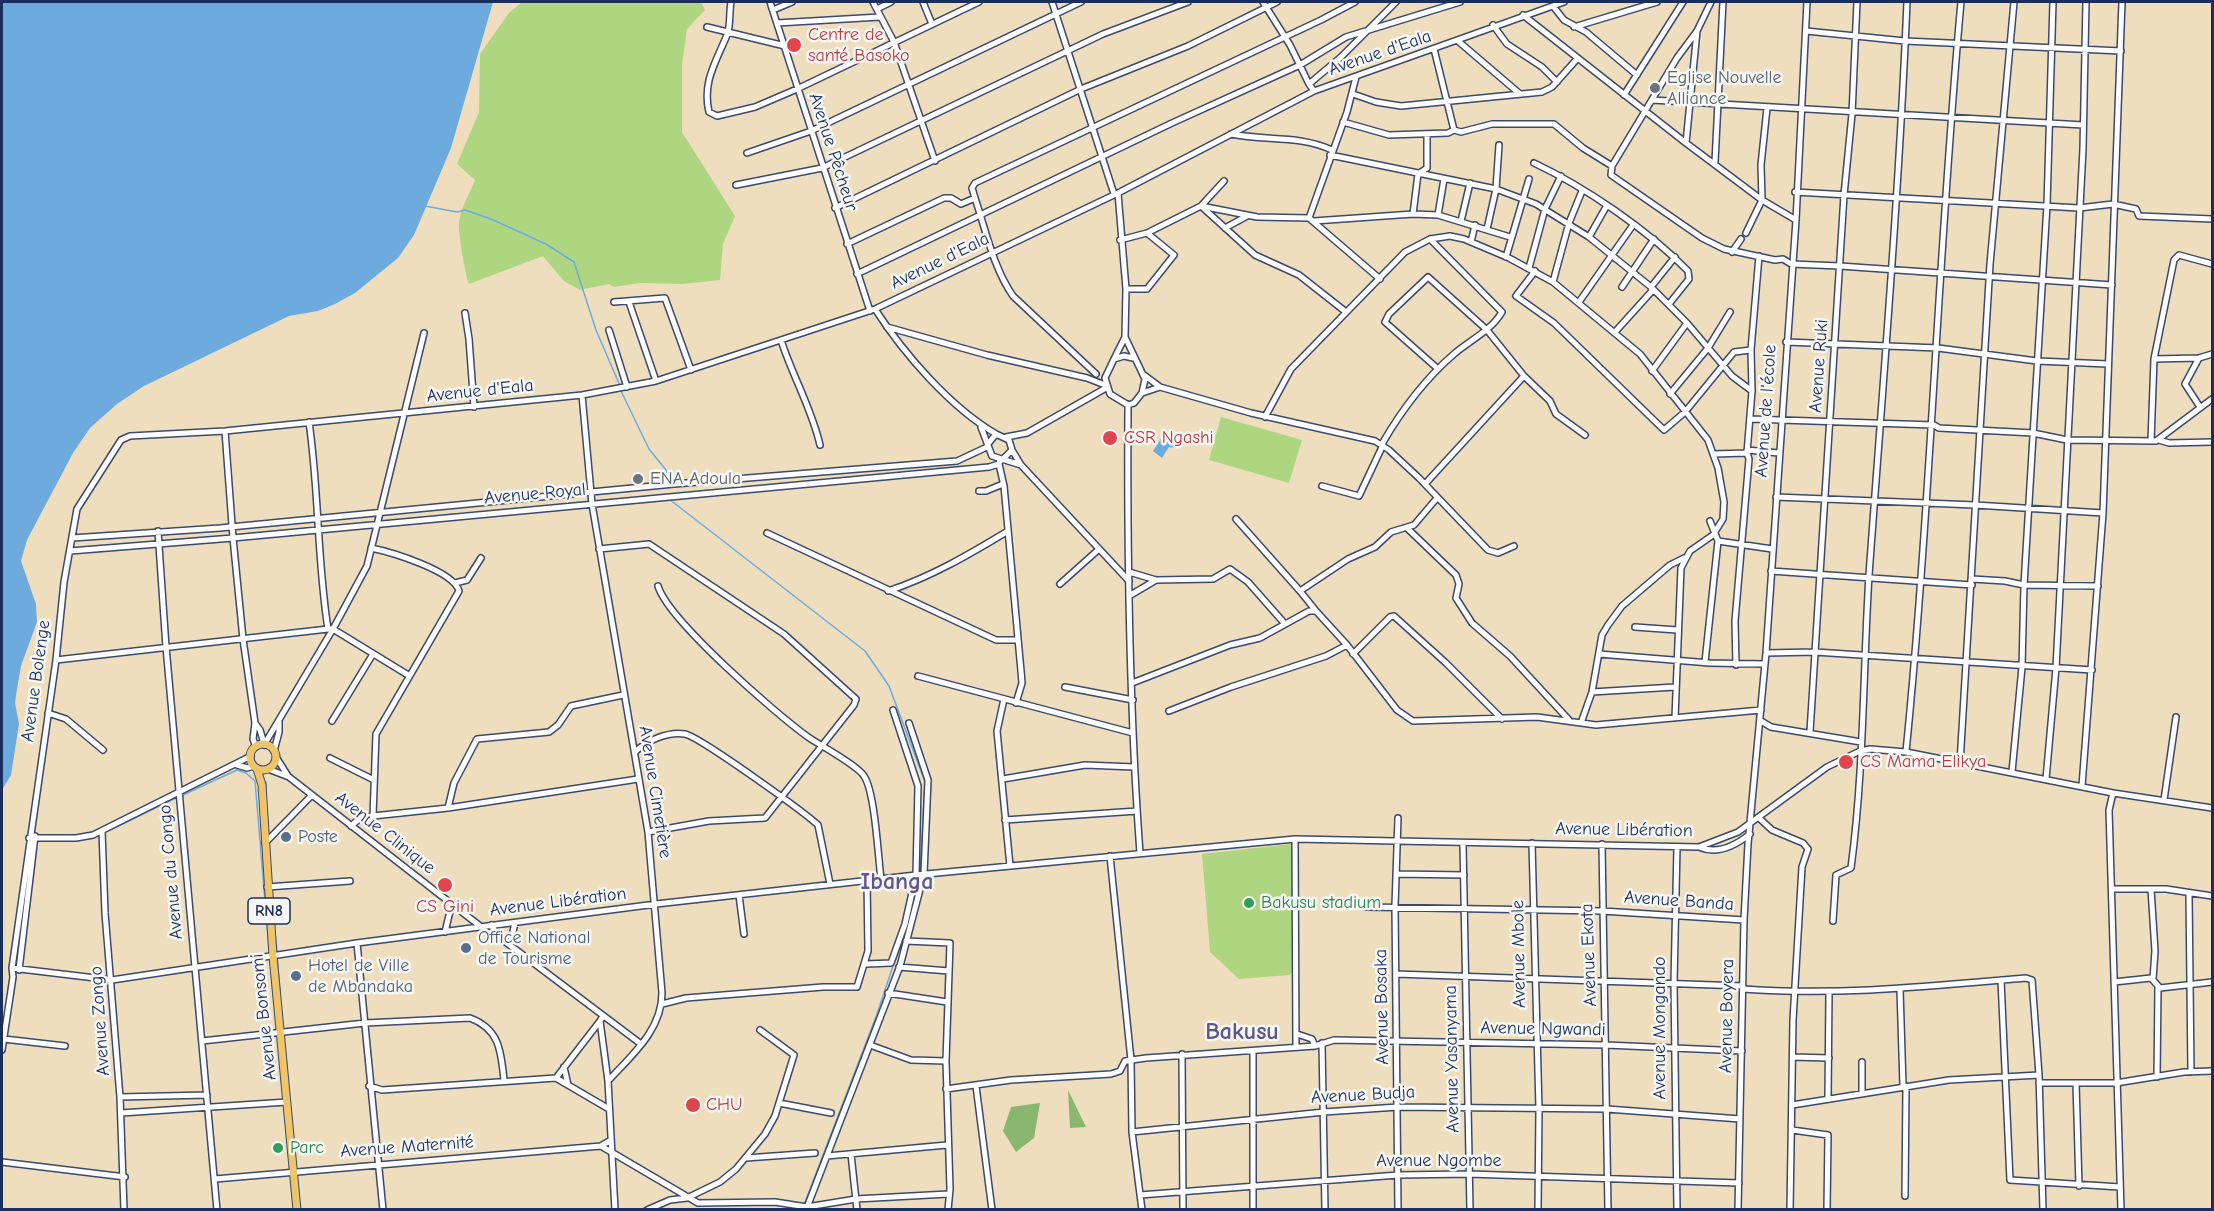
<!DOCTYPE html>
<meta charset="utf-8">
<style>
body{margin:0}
#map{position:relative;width:2214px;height:1211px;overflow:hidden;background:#eedebd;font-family:"Comic Neue",sans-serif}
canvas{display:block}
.frame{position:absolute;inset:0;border:3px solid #1b2f5e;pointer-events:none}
</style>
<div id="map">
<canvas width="2214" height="1211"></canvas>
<div class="frame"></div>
</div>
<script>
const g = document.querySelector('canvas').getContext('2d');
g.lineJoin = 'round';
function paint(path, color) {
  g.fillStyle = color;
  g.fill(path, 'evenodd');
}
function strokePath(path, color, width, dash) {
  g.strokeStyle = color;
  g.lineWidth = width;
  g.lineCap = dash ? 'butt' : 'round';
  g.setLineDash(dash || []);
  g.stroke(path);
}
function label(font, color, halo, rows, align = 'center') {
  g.font = font + ' "Comic Neue",sans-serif';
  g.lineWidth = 5;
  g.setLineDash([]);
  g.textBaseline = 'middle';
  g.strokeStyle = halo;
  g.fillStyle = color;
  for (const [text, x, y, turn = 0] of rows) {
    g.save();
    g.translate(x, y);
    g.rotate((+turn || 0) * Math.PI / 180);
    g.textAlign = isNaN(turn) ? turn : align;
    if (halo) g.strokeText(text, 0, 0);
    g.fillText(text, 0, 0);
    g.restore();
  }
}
paint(new Path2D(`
 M 522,2 L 701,2 L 705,10 L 687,29 L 682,65 L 682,132 L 735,216 L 723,244 L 720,280 L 683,284 L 639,283 L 614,287 L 609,284 L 580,290 L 564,281 L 543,256 L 469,284 C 466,278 458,233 459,224 C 459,211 470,193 475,180 L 457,164 L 479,112 L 480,54 L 509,13 Z
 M 1221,417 L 1302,440 L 1289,483 L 1209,460 Z
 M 1291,844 L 1294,971 L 1289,975 L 1239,979 L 1210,952 L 1202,854 Z`), '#aed681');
paint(new Path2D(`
 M 1068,1090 L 1086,1127 L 1070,1128 Z
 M 1040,1103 L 1034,1138 L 1016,1152 L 1003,1131 L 1011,1107 Z`), '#8ab76f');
paint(new Path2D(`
 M 2,2 L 493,2 L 451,148 L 414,235 L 398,258 L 355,293 L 335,304 L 318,311 L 289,316 L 144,386 L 117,404 L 90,428 L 73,453 L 27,540 L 21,561 L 36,604 L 37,622 L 21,666 L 17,689 L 15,703 L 19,724 L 11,775 L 2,790 Z
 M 1164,434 L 1178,443 L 1176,448 L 1169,447 L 1162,458 L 1153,451 Z`), '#6dabdf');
strokePath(new Path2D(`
 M 425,206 L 457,212 L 465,210 L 491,219 L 546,244 L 574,262 L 596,330 L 620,386
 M 621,391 L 649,449 L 666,470 L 667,482
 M 669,499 L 865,651 L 889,686 L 925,782 L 920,872
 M 266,782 L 266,799
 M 183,795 L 237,770 L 246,773 L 255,781 L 269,949
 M 112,829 L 178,797
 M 912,904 L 919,877
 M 275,933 L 277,952
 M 277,956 L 280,991
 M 802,1210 L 877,1014 L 896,957`), '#6dabdf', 1.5);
const minor = new Path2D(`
 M 731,2 C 729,12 731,25 727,35 C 716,62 702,82 709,112 L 717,116 L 755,107 L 797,89 L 979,2
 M 770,2 L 870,311
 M 873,2 L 894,42 L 935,161
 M 923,2 L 932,24
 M 1052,2 L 1114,194
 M 1263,2 L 1290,45 L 1309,84
 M 1711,2 L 1697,31 L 1677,58 L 1612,166 L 1611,175 L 1702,238 L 1724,249 L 1775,260 L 1783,259 L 1791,264 L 1840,266 L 2112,285
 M 1553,6 L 1564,20 L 1586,32 L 1637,75
 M 877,9 L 891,2
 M 773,10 L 792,2
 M 1523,15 L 1686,143 L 1762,200 L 1796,220
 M 777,23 L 880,17
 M 1493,25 L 1507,44 L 1542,67 L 1557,82
 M 707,27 L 785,46
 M 1574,27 L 1657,2
 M 1806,31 L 1905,41 L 2121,51
 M 1458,41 L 1520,94
 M 1314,91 L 1309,84 L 1341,57 L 1396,2
 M 1353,94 L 1376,102 L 1401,106 L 1542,92 L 1552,87 L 1577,59
 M 1624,95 L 1683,2
 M 1652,100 L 2083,125
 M 1343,122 L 1389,135 L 1448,133 L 1454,130 L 1434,49
 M 1454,130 L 1461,132 L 1492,124 L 1554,124 L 1583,148 L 1612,166
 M 1231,134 C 1265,141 1300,135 1332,150
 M 1686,143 L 1697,31
 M 747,153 L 811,131 L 1081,2
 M 1330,155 L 1496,189 L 1536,204 L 1589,237 L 1651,287 L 1687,323 L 1732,376 L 1752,391
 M 1715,162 L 1723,2
 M 1534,163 C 1585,187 1648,230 1688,271 L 1689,279 L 1669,304
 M 1224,181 L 1201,206 L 1255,255 L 1299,275 L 1346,312
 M 736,185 L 822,168 L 1103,34 L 1188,2
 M 1795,192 L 2079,208 L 2113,204 L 2136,209 L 2139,216 L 2212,219
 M 1118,193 L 1126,289 L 1125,337 L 1145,379 L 1142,393 L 1134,403 L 1128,405 L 1110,394 L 1105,378 L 1114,359 L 1124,356 L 1133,358
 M 975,198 C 986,231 993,267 1013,296 L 1096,374
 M 835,208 L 1081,89 L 1188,46 L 1277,2
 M 1413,214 L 1418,174 L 1427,168 L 1427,135
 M 1438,215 L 1444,179
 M 1309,218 L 1347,112 L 1356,77
 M 1314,221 L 1413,214 L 1438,215 L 1510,237
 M 1461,221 L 1470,183
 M 1225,228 L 1247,216
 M 1487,229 L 1496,189 L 1499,145
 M 1746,233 L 1762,200 L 1761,165 L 1767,108
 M 1589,237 L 1606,207
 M 1120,240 L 1147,233 L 1201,206 L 1257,217 L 1309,218 L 1380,279
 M 1471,242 L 1475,225
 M 847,244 L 944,198 L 951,198 L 961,204 L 975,198 L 972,188 L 975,183 L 1321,20 L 1355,2
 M 1732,252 L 1741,239
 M 1506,257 L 1529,179
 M 1529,268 L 1545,209 L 1561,176
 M 1535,271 L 1516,296 L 1554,323 L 1664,430 L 1685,412 L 1734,352 L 1751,350 L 1752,391 L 1747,453 L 1713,454
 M 857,274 L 1172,123 L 1300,65 L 1346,37 L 1460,2
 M 1553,282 L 1569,223 L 1582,191
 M 1622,287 L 1654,239
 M 1126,289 L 1147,289 L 1174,255 L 1147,233
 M 614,302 L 665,298 L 691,370
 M 629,302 L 656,381
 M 1579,302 L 1633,225
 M 875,309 C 904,354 950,407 996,434
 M 465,313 L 469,339 L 474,407
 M 887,327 L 987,355 L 1087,378 L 1105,385
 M 609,330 L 627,387
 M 1615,332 L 1652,291 L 1651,287 L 1675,257
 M 781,340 C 792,375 812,409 820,445
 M 1786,342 L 1938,348 L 2037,361 L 2108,364
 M 1751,350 L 1759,256
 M 2199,358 L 2185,384 L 2200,407
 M 1114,359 L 1125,337
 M 2154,359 L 2199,358 L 2212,354
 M 1652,371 L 1687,323
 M 1144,375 L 1160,387 L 1251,413 L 1375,441 L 1389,450 L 1419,478 L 1488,550 L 1498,553 L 1514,546
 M 1524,376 L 1550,401 L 1556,414 L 1585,435
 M 1142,393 L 1160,387
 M 1670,394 L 1708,348 L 1730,312
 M 582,395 L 592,504 L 648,832 L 662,993 C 662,1030 632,1055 608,1081
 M 1128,405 C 1127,554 1129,704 1140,853
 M 1265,417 L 1291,369 L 1405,252 L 1430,239 L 1450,236 L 1464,239 L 1509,258 L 1553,282 L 1640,354 L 1708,440 L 1718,468 L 1724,502 L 1723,519 L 1713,535 L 1690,551 L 1681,568 L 1675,718
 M 1750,419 L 1934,425 L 1939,428 L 2033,433 L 2067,440 L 2156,441 L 2212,399
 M 309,422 C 319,490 317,560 328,629
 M 981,427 L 992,456 L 1021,465
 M 225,431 L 233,538 L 243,639 L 255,723 L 253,739 L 256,747
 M 1006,437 L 1027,433 L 1106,388
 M 2159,440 L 2169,443 L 2212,442
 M 2151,441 L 2154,359 L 2174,260 L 2179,255 L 2212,264
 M 988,444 L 996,434 L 1009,440 L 1012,450 L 1002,460
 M 1382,444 C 1401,411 1425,379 1454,354 C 1470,340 1491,331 1502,312 L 1430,239
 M 1012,450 L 1021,465 L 1129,581
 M 1747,450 L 1779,453
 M 999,464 L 1004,486 L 1021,671 L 1022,683 L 1016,703
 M 1425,484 L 1524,376 L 1487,330 L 1428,277 L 1389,314 L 1385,322 L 1438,369
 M 1322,486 L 1359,496 L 1383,445
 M 979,491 L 986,491 L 1003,484
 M 1776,497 L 1975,505 L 2103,513
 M 1236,519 L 1300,591
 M 1710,521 L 1718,541 L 1772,549
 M 1407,528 L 1456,575 L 1459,584 L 1456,598 L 1472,623 L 1510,656 L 1569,720
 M 158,531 L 166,647 L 217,1210
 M 767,533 L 996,640 L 1018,640
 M 72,538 L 220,528 L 674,484 L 957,461 L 987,447
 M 371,548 C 391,552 454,571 459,591 L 376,734 L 373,816
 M 599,549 L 649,544 L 784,634 L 856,699 L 854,705 L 765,818 L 709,821 L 648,832
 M 70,551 L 233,538 L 989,467 L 999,464 L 1000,460
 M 1771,571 L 1972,585
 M 1129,572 L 1156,580 L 1213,579 L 1230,569 L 1248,582 L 1285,624
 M 1972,579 L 2005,581 L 2024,585 L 2098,586
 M 455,583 L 467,580 L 481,558
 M 1060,584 L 1098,550
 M 658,586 C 668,620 776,714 808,737 C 821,746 857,765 864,776 C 875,792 878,856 881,879
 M 888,591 C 931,577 970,554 1008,531
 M 1129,596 L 1156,580
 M 1316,611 L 1300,591 L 1348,559 L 1375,547 L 1391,532 L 1414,525 L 1437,498
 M 1635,627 L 1677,630
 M 1766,653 L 1815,652 L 2092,670
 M 1353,654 L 1390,617 L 1394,616 L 1446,663 L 1502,719
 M 1599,654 L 1710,663 L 1765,664
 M 56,660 L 328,629 L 333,629 L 408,675
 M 1705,662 L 1718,541
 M 1736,665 L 1735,621 L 1749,459 L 1747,453
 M 918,676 L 1133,733
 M 1132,683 L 1230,645 L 1260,638 L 1309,611 L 1316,611 L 1347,645 L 1397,710 L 1413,721 L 1537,717 L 1596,725 L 1761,710
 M 1065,687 L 1133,700
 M 1592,692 L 1675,687
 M 1004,699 L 997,731 L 1010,866
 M 1169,711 L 1231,687 L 1326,656 L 1347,645
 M 48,713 L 66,719 L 103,750
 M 332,721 L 373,654
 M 1761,721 L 1771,727 L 1861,742
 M 255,723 L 260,730 L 263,740
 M 1581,723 L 1592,692 L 1602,635 L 1608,625 L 1622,606 L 1670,565 L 1684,558
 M 1810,732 L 1844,195 L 1852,114 L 1857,2
 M 264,745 L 333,629 L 367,566 L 424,333
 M 274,751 L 279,732 L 279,722
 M 635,752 C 646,741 668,731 685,734 C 700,737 804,812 818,825 L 830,884
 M 1906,752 C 1931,502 1938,252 1961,2
 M 276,757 L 288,776
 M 330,758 L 374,780
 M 1960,763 L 1990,264 L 2014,2
 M 237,765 L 247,768 L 254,766
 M 268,769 L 289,777 L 480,926
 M 2012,772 L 2022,667 L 2024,585 L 2047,205 L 2053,2
 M 1003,779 L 1085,765 L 1134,767
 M 2046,779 L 2056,668 L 2083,149 L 2086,2
 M 2082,786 L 2103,513 L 2122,2
 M 2113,793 L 2109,810 L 2121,1210
 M 2164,800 L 2176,717
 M 448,808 L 454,783 L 477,739 L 549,732 L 558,725 L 571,706 L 623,695
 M 1759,818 L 1772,830 L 1803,843 L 1808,849 L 1802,867 L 1793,1020 L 1790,1210
 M 1005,820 L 1137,811
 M 351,826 L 359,819 L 373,816 L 448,808 L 638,779
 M 102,831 L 105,913 L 120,1097 L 124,1210
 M 29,838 L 76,838 L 93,835 L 251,756
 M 1295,839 L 1296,1047
 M 265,843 L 312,795
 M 1532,843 L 1539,1109 L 1538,1210
 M 1463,844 L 1470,1210
 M 1602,844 L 1608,1210
 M 1677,847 L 1674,983 L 1677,1210
 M 1699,847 C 1717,855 1735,846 1750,834
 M 1110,856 L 1131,1060 L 1132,1132 L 1142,1210
 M 1396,874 L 1464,875
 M 267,887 L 350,881
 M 2112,889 L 2166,889 L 2212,896
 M 2151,889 L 2155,951 L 2153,979
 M 2189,894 L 2191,1072
 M 739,895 L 744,934
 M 1366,907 L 1602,911 L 1744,920
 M 1833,921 L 1836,875 L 1851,868 C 1864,771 1863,673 1869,575 C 1883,384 1899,193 1907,2
 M 491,925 L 499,937 L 641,1044
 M 445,932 L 452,903
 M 906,941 L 950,943 L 946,1061 L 950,1189 L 948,1210
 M 357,943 L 383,1210
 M 510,944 L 515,923
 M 866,964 L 891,963 L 905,924 L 916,875 L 918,786 L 893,710
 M 899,967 L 949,971
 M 12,968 L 112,980 L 357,943 L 656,904 L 916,875 L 1295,839 L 1699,847 L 1738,832 L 1827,767 L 1860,751 L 1870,749 L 1906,752 L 2113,793 L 2212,808
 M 19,970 L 35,836
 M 1396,974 L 1743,986
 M 2001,980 L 2010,1180 L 2120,1187
 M 2114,982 L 2151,978 L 2160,988 L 2212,982
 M 1743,989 C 1838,996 1932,986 2026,978 L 2032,980 L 2039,1075 L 2043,1210
 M 1900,989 L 1903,1086
 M 888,993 L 947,1002
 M 662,1004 L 686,998 L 823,987 L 857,987 L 868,951 L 867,880
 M 603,1016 L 600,1021 L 608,1081 L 615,1210
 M 1297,1034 L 1312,1039 L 1315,1046
 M 4,1039 L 65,1046
 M 202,1041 L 365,1023 L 470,1018 C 500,1029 501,1052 504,1080
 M 1322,1043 L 1325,1210
 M 870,1045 L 911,1060 L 946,1061
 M 2,1050 L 13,977 L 12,968 L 56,660 L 64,582 L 77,509 L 121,440 L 130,436 L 225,431 L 582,395 L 656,381 L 875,309 L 1118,193 L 1314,91 L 1564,2
 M 1253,1051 L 1253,1210
 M 1182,1054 L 1183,1210
 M 1793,1057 L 1829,1058
 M 1862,1062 L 1862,1093
 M 564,1067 L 568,1085
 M 2157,1077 L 2158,987
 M 556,1078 L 600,1021
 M 2039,1083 L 2116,1083 L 2184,1072 L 2212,1071
 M 2076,1083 L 2079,1186
 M 369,1086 L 382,1090 L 556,1078 L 609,1109
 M 976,1086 L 992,1210
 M 946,1089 L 1011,1080 L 1111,1074 L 1120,1071 L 1125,1061 L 1146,1058 L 1315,1046 L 1334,1040 L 1606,1045 L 1742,1051
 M 120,1097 L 207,1095
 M 1828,1099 L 1829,991
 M 779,1103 L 831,1113
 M 1792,1105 L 1949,1080 L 2039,1075
 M 121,1113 L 287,1102
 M 1792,1130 L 1828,1135 L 1827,1210
 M 1132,1132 L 1324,1112 L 1398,1107 L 1607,1109 L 1740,1119
 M 601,1146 L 698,1203 L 775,1202 L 807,1207 L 856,1199 L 948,1194
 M 851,1154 L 857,1210
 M 827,1156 L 947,1145
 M 746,1158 L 815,1153
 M 2,1162 L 125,1177
 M 215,1179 L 601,1146 L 611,1140
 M 1140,1195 L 1398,1175 L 1469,1174 L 1739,1183
 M 1905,1196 L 1906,1086
 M 647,1210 L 670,1200 L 687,1198 L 720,1182 L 736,1169 L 765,1134 L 775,1116 L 794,1055 L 760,1030
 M 806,1210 L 900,966 L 924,874 L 928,780 L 909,723
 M 1398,1210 L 1395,906 L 1398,818
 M 1738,1210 L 1744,920 L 1748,844 L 1766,653 L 1796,220 L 1807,2`);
const major = new Path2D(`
 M250 757a13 13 0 1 1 26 0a13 13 0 1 1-26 0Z
 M 257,769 L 262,785 L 273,956 L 297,1210`);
strokePath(minor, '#3b496c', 8);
strokePath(major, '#3b496c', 9);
strokePath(minor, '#fff', 5);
strokePath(major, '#f0c469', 7);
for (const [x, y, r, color] of [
 [794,45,8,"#e0444e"],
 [1655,88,6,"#6b7280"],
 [1110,438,8,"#e0444e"],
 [638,479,6,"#6b7280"],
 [1846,762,8,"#e0444e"],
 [286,837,6,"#5c6f8a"],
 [445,885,8,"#e0444e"],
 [1249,903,6,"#2e9e5b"],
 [466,948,6,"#5c6f8a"],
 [296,976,6,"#5c6f8a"],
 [693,1105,8,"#e0444e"],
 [278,1148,6,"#2e9e5b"]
]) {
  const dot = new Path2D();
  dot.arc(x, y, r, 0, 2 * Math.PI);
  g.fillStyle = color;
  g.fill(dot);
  strokePath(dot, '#f6f6f2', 2);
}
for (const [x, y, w] of [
 [269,911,42]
]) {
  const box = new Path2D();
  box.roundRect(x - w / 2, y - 13, w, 26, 4.5);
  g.fillStyle = '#f6f6f2';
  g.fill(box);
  strokePath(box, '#1b2f5e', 1.5);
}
label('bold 16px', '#1b2f5e', null, [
 ["RN8",269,911]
]);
label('18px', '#be3a42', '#f6f6f2', [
 ["Centre de",808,35],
 ["santé Basoko",808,56],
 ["CSR Ngashi",1124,438],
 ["CS Mama Elikya",1860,762],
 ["CS Gini",445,907,"center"],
 ["CHU",706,1105]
], 'left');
label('18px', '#1b2f5e', '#f6f6f2', [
 ["Avenue d'Eala",1380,53,-19],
 ["Avenue Pêcheur",833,152,72],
 ["Avenue d'Eala",940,261,-26],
 ["Avenue Ruki",1819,366,-86],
 ["Avenue d'Eala",480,391,-6],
 ["Avenue de l'école",1766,411,-86],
 ["Avenue Royal",535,494,-5],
 ["Avenue Bolenge",36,681,-82],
 ["Avenue Cimetière",655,792,81],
 ["Avenue Libération",1624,830,1],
 ["Avenue Clinique",385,833,38],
 ["Avenue du Congo",171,872,-95],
 ["Avenue Banda",1679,901,4],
 ["Avenue Libération",558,902,-7],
 ["Avenue Mbole",1519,954,-91],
 ["Avenue Ekota",1589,955,-92],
 ["Avenue Bosaka",1382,1007,-91],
 ["Avenue Boyera",1727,1016,-89],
 ["Avenue Bonsomi",264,1017,-96],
 ["Avenue Zongo",100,1021,-94],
 ["Avenue Mongando",1660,1028,-90],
 ["Avenue Ngwandi",1543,1029,1],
 ["Avenue Yasanyama",1452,1059,-91],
 ["Avenue Budja",1363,1095,-3],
 ["Avenue Maternité",407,1147,-4],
 ["Avenue Ngombe",1439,1161]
]);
label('18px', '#5b616d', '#f6f6f2', [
 ["Eglise Nouvelle",1667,78],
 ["Alliance",1667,99],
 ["ENA Adoula",650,479]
], 'left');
label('18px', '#4e5e75', '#f6f6f2', [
 ["Poste",298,837],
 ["Office National",478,938],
 ["de Tourisme",478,959],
 ["Hotel de Ville",308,966],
 ["de Mbandaka",308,987]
], 'left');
label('18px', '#27864d', '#f6f6f2', [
 ["Bakusu stadium",1261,903],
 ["Parc",290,1148]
], 'left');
label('bold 24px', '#5e568a', '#f6f6f2', [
 ["Ibanga",897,882],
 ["Bakusu",1242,1032]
]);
</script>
